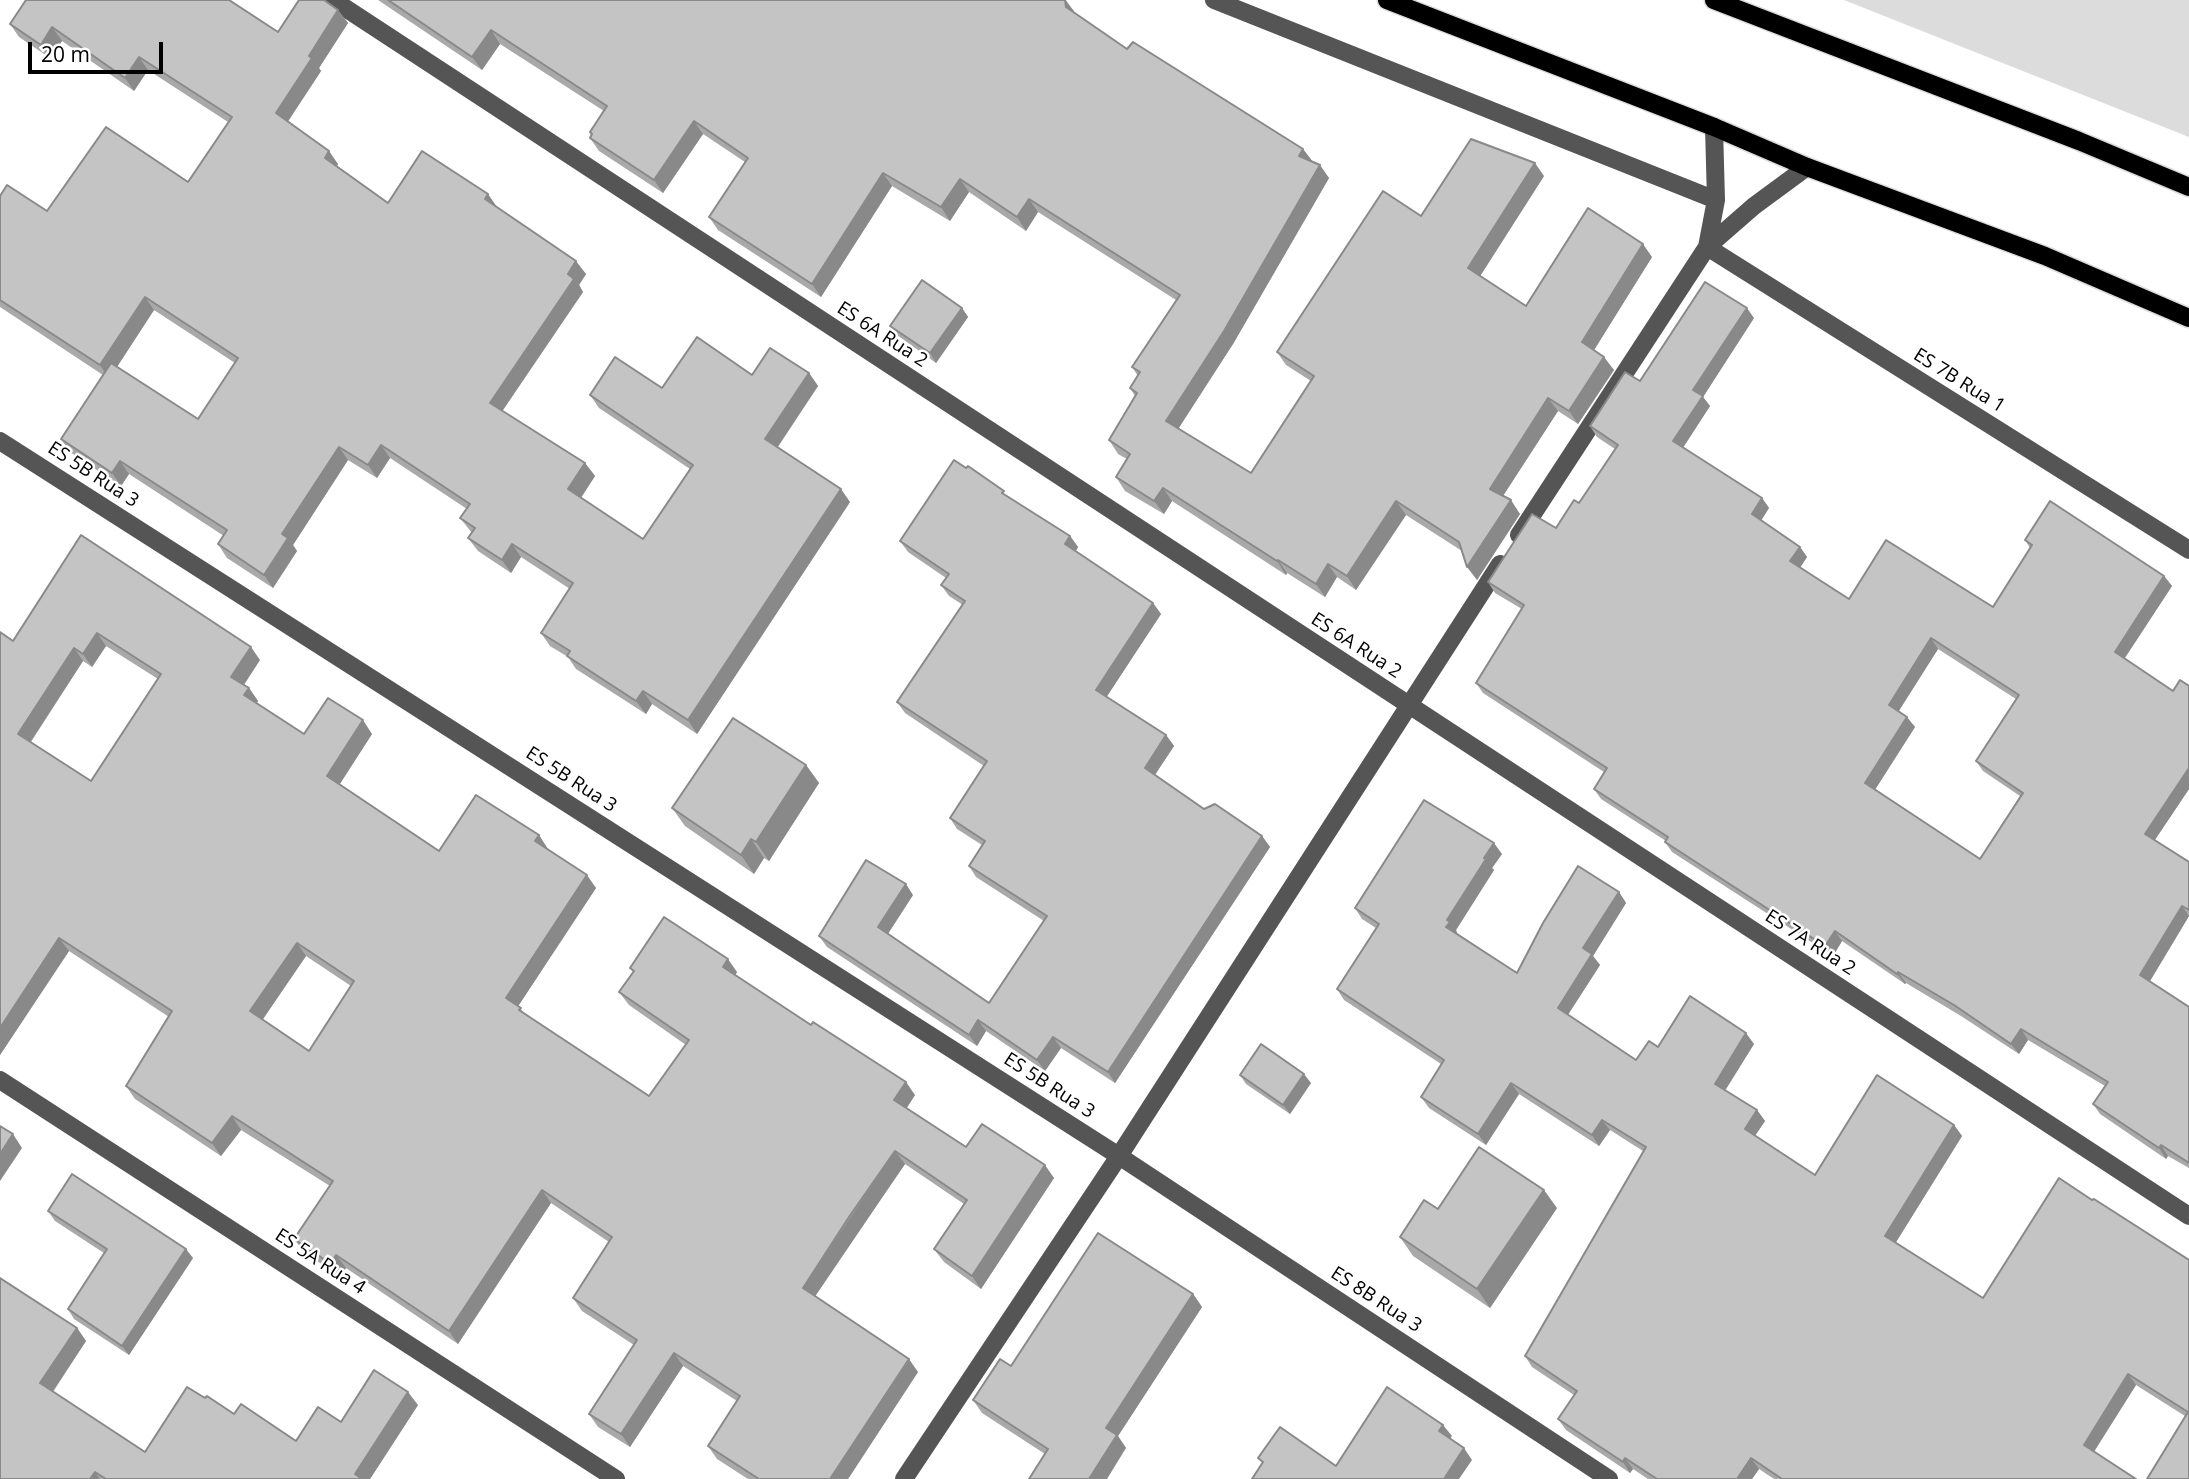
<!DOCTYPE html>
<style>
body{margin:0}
#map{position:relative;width:2189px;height:1479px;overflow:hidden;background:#fff;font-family:"Open Sans",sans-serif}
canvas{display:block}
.scale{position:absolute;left:28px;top:42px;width:135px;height:32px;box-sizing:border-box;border:4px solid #000;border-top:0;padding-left:9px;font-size:21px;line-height:24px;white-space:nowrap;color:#000;-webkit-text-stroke:5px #fff;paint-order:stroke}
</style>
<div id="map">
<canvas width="2189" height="1479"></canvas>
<div class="scale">20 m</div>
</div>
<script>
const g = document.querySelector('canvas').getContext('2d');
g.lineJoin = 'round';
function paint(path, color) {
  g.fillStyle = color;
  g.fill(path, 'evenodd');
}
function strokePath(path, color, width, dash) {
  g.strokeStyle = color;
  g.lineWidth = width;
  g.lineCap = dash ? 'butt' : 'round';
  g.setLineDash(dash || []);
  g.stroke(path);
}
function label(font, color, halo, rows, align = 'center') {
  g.font = font + ' "Open Sans",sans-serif';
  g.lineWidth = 5;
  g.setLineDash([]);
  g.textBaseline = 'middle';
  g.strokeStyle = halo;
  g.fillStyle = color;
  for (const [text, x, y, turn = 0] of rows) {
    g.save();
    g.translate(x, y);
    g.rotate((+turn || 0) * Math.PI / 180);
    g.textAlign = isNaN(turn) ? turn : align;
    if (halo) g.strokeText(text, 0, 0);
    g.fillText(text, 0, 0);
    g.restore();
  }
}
paint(new Path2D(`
 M 1844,0 L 2189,0 L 2189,137 Z`), '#dcdcdc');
const major = new Path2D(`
 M 1387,0 L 1714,127 L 1807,167 L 2045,256 L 2189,318
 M 1714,0 L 2079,141 L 2189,187`);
strokePath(major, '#dbdbdb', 21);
strokePath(new Path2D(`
 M 333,0 L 2189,1216
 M 1214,0 L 1716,200
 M 1707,247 L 2189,550
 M 1707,247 L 1716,200 L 1714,127
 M 0,441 L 1119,1156 L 1609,1479
 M 1519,535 L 1707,247 L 1754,206 L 1807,167
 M 0,1080 L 616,1479
 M 904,1479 L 1119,1156 L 1500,564`), '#555', 18);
strokePath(major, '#000', 18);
paint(new Path2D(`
 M 378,0 L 1066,0 L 1074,12 L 1127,49 L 1303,149 L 1312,161 L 1329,178 L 1233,344 L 1178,428 L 1251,473 L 1311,381 L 1286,365 L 1277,352 L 1421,216 L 1544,176 L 1480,276 L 1526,306 L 1652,257 L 1594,350 L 1614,370 L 1578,424 L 1558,411 L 1503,496 L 1520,514 L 1477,580 L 1462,551 L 1406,515 L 1356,590 L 1337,577 L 1325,597 L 1287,573 L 1286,575 L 1172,501 L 1164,514 L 1125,491 L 1116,477 L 1127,459 L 1118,454 L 1109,440 L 1135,396 L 1130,388 L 1138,376 L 1132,367 L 1176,300 L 1038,212 L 1026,231 L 969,192 L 950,221 L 892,186 L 821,297 L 718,230 L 709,217 L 745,162 L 703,134 L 663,193 L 599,151 L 590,138 L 592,135 L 590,132 L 604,111 L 500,44 L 482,70 Z
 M 338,10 L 348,23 L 319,68 L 321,71 L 288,121 L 338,164 L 337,166 L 388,203 L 497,207 L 586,274 L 579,285 L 583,292 L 502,411 L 585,463 L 595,476 L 581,498 L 643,539 L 690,469 L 599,408 L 590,395 L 662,388 L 752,375 L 809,373 L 818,386 L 778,447 L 850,502 L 697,734 L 652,704 L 646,714 L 576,669 L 568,657 L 550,646 L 541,633 L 570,589 L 521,557 L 511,573 L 478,551 L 468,538 L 472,533 L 460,518 L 467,509 L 390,458 L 377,478 L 348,460 L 293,545 L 297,551 L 273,588 L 227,558 L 218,544 L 224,536 L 129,474 L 121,486 L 70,452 L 61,439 L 103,375 L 0,307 L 0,196 L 47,211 L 188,182 L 228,122 L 148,70 L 134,91 L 62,41 L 50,58 L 19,37 L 10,24 L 278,32 ZM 154,310 L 235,363 L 198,419 L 117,367 Z
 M 962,308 L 968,317 L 936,363 L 897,335 L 890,326 Z
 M 1754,318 L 1703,397 L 1710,406 L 1683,448 L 1762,498 L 1769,508 L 1761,520 L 1800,547 L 1807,557 L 1800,567 L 1849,599 L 1993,607 L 2030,548 L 2025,540 L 2164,576 L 2172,586 L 2125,658 L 2173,691 L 2189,686 L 2189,789 L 2155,840 L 2189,862 L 2189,916 L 2150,981 L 2189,1007 L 2189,1168 L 2168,1156 L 2166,1159 L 2100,1114 L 2093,1104 L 2105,1086 L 2028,1040 L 2019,1054 L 1961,1016 L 1906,983 L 1905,984 L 1842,941 L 1833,956 L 1672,852 L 1665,842 L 1666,841 L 1601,799 L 1594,789 L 1604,772 L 1483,693 L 1476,683 L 1522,609 L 1495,593 L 1488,582 L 1556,528 L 1579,503 L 1615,449 L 1597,437 L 1590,426 L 1640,381 ZM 1938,649 L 2016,699 L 1976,761 L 1983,771 L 2020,796 L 1980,859 L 1875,789 L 1915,727 L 1899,711 Z
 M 1007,496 L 1070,536 L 1078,547 L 1076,551 L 1153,603 L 1161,614 L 1106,697 L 1166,735 L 1174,746 L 1155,775 L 1204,809 L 1262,836 L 1270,847 L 1115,1083 L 1061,1048 L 1045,1071 L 986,1031 L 977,1046 L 827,947 L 819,936 L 913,895 L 888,934 L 989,1003 L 1044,921 L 976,877 L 969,866 L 982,845 L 957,829 L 950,818 L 984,766 L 905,713 L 897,702 L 963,605 L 949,596 L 941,585 L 946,578 L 908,552 L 900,541 Z
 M 81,535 L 260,660 L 243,685 L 249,688 L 258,701 L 257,703 L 304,734 L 372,734 L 339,785 L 439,851 L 539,835 L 547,849 L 596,888 L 518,1006 L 525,1014 L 649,1096 L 686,1045 L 629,1005 L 619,992 L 633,972 L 630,968 L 737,972 L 735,975 L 915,1095 L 907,1108 L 966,1147 L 1054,1178 L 981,1289 L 944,1262 L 934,1249 L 964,1204 L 905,1164 L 859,1230 L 815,1296 L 918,1372 L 848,1479 L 748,1479 L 717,1459 L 708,1446 L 737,1401 L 683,1366 L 630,1447 L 598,1427 L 589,1414 L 634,1345 L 582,1311 L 573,1298 L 609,1242 L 551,1203 L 458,1344 L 346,1268 L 340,1277 L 304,1252 L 294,1239 L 330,1186 L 241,1130 L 221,1156 L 135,1099 L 126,1086 L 169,1017 L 69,951 L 0,1055 L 13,641 ZM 106,646 L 158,679 L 91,781 L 31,742 L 83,661 L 92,667 ZM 306,956 L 351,986 L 309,1051 L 262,1020 Z
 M 806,765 L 819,783 L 769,861 L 764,858 L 754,874 L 685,826 L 672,808 Z
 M 1502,854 L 1492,868 L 1494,870 L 1456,930 L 1457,933 L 1517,973 L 1619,892 L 1626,903 L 1593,956 L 1600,965 L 1568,1015 L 1636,1060 L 1658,1047 L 1754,1044 L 1725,1091 L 1757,1110 L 1765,1121 L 1755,1136 L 1815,1175 L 1954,1125 L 1962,1136 L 1896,1242 L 1983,1298 L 2092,1200 L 2189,1260 L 2189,1479 L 2185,1416 L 2136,1385 L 2094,1452 L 2136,1479 L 1774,1479 L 1759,1469 L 1752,1479 L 1648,1479 L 1633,1469 L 1630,1473 L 1566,1430 L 1558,1419 L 1574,1395 L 1532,1367 L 1525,1356 L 1643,1151 L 1610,1130 L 1599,1146 L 1519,1094 L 1486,1145 L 1429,1108 L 1421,1097 L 1441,1064 L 1344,1000 L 1337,989 L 1376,928 L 1362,919 L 1355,908 Z
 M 1240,1075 L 1311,1083 L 1290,1114 L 1246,1084 Z
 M 1557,1208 L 1490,1308 L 1413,1256 L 1400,1237 L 1438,1209 Z
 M 48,1211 L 193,1258 L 129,1355 L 74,1319 L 68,1309 L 104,1253 L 55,1221 Z
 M 1193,1294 L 1202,1307 L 1118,1436 L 1126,1448 L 1045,1454 L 982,1413 L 973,1400 L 1011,1366 Z
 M 77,1328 L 86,1341 L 53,1392 L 145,1452 L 205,1398 L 234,1414 L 296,1441 L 341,1422 L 418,1405 L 370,1479 L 0,1479 Z`), '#a9a9a9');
paint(new Path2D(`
 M 1065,0 L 1074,11 L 1075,20 L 1066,7 Z
 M 338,10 L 348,23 L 319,68 L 321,71 L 285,126 L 276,113 L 309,56 Z
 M 52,27 L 62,41 L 50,58 L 41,45 Z
 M 491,30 L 500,44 L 482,70 L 472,57 Z
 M 139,57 L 148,70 L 134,91 L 125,78 Z
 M 694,121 L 703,134 L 663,193 L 654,180 Z
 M 1303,149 L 1313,162 L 1299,156 Z
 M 329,151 L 338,164 L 334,171 L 325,158 Z
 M 1535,163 L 1544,176 L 1477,281 L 1468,268 Z
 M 1320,165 L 1329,178 L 1233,344 L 1175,434 L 1166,421 Z
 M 883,173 L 892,186 L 821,297 L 812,284 Z
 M 960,179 L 969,192 L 950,221 L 941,207 Z
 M 488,194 L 497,207 L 485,199 Z
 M 1029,199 L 1038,212 L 1026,231 L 1017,217 Z
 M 1643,244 L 1652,257 L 1591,355 L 1582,342 Z
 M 576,261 L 586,274 L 579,285 L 583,292 L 499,416 L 490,403 Z
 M 145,297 L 154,310 L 109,379 L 100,365 Z
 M 962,308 L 968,317 L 936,363 L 930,353 Z
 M 1747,308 L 1754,318 L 1703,397 L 1710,406 L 1680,452 L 1673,441 L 1693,390 Z
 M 1604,357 L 1614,370 L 1578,424 L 1569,411 Z
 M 809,373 L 818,386 L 774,452 L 765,439 Z
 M 1548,398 L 1558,411 L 1499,502 L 1490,489 Z
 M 381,445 L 390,458 L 377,478 L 368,465 Z
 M 339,447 L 348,460 L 293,545 L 297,551 L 273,588 L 264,575 L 282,534 Z
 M 120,461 L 129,474 L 121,486 L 112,473 Z
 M 585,463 L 595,476 L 578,502 L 568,489 Z
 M 1163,488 L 1172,501 L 1164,514 L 1154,501 Z
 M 841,489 L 850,502 L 697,734 L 688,720 Z
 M 1762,498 L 1769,508 L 1759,524 L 1752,514 Z
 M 1511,500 L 1520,514 L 1477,580 L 1467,567 Z
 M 1396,501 L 1406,515 L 1356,590 L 1347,576 Z
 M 1070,536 L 1078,547 L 1073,555 L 1065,544 Z
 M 512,544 L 521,557 L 511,573 L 502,560 Z
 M 1800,547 L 1807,557 L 1798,571 L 1790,561 Z
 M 1278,560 L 1287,573 L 1286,575 L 1277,561 Z
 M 1328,564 L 1337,577 L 1325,597 L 1316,584 Z
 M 2164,576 L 2172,586 L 2122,662 L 2115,652 Z
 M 1153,603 L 1161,614 L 1104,701 L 1096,690 Z
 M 97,633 L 106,646 L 92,667 L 83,654 Z
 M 1931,638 L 1938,649 L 1896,715 L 1889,705 Z
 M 251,647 L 260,660 L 240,691 L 231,677 Z
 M 74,648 L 83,661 L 27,747 L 18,734 Z
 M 249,688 L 258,701 L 253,708 L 244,695 Z
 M 643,691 L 652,704 L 646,714 L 636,701 Z
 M 1907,717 L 1915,727 L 1873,793 L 1865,783 Z
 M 363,720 L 372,734 L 336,790 L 327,776 Z
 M 1166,735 L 1174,746 L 1152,779 L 1145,768 Z
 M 806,765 L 819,783 L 769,861 L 756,842 Z
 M 2189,768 L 2189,789 L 2152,844 L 2145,834 Z
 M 539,835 L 548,849 L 544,854 L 535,841 Z
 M 1262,836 L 1270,847 L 1115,1083 L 1108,1072 Z
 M 751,839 L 764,858 L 754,874 L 741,855 Z
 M 1494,843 L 1502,854 L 1492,868 L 1494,870 L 1456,930 L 1457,933 L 1454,938 L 1446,927 L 1447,920 Z
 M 587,875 L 596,888 L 515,1011 L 506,998 Z
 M 906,884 L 913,895 L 885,938 L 878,927 Z
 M 1619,892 L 1626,903 L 1593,956 L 1600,965 L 1565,1019 L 1558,1008 L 1583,948 Z
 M 2182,906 L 2189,916 L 2147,986 L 2140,975 Z
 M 1835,931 L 1842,941 L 1833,956 L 1825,946 Z
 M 59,938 L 69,951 L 0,1055 L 0,1028 Z
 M 297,943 L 306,956 L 259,1025 L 250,1011 Z
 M 728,959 L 737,972 L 732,980 L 723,967 Z
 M 1898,972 L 1906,983 L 1905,984 L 1897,974 Z
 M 978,1020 L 986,1031 L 977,1046 L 969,1035 Z
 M 2021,1029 L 2028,1040 L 2019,1054 L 2011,1044 Z
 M 1746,1033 L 1754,1044 L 1722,1095 L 1715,1084 Z
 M 1053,1037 L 1061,1048 L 1045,1071 L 1037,1060 Z
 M 1304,1074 L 1311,1083 L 1290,1114 L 1283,1105 Z
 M 906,1082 L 915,1095 L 903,1113 L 894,1100 Z
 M 1511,1083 L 1519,1094 L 1486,1145 L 1478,1134 Z
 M 1757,1110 L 1765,1121 L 1752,1140 L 1745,1129 Z
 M 232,1116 L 241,1130 L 221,1156 L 212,1143 Z
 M 1602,1120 L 1610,1130 L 1599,1146 L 1592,1135 Z
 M 1954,1125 L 1962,1136 L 1893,1247 L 1885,1236 Z
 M 13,1134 L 22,1148 L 0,1181 L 0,1154 Z
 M 2161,1145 L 2168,1156 L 2166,1159 L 2159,1148 Z
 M 895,1151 L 905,1164 L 812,1301 L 803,1288 Z
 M 1045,1165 L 1054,1178 L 981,1289 L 972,1276 Z
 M 542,1190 L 551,1203 L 458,1344 L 449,1331 Z
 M 1544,1190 L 1557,1208 L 1490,1308 L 1477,1289 Z
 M 186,1249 L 193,1258 L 129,1355 L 122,1346 Z
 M 336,1255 L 346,1268 L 340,1277 L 331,1264 Z
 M 1193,1294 L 1202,1307 L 1118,1436 L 1126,1448 L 1107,1479 L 1089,1479 L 1106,1428 Z
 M 77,1328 L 86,1341 L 49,1397 L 40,1383 Z
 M 674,1353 L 683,1366 L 630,1447 L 621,1434 Z
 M 909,1359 L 918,1372 L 848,1479 L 830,1479 Z
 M 2128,1374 L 2136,1385 L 2091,1456 L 2084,1445 Z
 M 408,1392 L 418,1405 L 370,1479 L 358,1479 L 355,1474 Z
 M 1443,1425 L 1452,1436 L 1447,1443 L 1439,1431 Z
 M 1464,1448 L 1472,1460 L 1459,1479 L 1444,1479 Z
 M 1625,1458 L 1633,1469 L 1630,1473 L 1623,1462 Z
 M 1751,1458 L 1759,1469 L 1752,1479 L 1737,1479 Z
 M 95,1472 L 100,1479 L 90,1479 Z`), '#898989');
const building = new Path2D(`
 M 26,0 L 229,0 L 278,32 L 299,0 L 324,0 L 338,10 L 309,56 L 312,58 L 276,113 L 329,151 L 325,158 L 388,203 L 422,151 L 488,194 L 485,199 L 576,261 L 568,274 L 574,279 L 490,403 L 585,463 L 568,489 L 643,539 L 693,465 L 590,395 L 615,357 L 662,388 L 697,337 L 752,375 L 770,348 L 809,373 L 765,439 L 841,489 L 688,720 L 643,691 L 636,701 L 567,656 L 570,651 L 541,633 L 573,583 L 512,544 L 502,560 L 468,538 L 475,528 L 460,518 L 470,504 L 381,445 L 368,465 L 339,447 L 282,534 L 288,538 L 264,575 L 218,544 L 227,530 L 120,461 L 112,473 L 61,439 L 111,363 L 198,419 L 238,358 L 145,297 L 100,365 L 0,300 L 0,196 L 7,185 L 47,211 L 106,127 L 188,182 L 232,117 L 139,57 L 125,78 L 52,27 L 41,45 L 10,24 Z
 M 388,0 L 1065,0 L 1066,7 L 1127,49 L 1133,42 L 1303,149 L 1299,156 L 1320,165 L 1224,331 L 1166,421 L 1251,473 L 1314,376 L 1277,352 L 1383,191 L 1421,216 L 1471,139 L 1535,163 L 1468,268 L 1526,306 L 1588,208 L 1643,244 L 1582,342 L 1604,357 L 1569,411 L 1548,398 L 1490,489 L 1511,500 L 1467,567 L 1459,542 L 1396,501 L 1347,576 L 1328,564 L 1316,584 L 1278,560 L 1277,561 L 1163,488 L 1154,501 L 1116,477 L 1130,454 L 1109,440 L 1137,393 L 1130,388 L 1140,372 L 1132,367 L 1180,295 L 1029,199 L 1017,217 L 960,179 L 941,207 L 883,173 L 812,284 L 709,217 L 748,158 L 694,121 L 654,180 L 590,138 L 592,134 L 590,132 L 607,106 L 491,30 L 472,57 Z
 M 922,280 L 962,308 L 930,353 L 890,326 Z
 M 1705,282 L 1747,308 L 1693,390 L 1703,396 L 1673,441 L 1762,498 L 1752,514 L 1800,547 L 1790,561 L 1849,599 L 1886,540 L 1993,607 L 2032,545 L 2025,540 L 2050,501 L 2164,576 L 2115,652 L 2173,691 L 2180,680 L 2189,686 L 2189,768 L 2145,834 L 2189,862 L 2189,910 L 2182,906 L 2140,975 L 2189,1007 L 2189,1163 L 2161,1145 L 2159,1148 L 2093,1104 L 2108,1082 L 2021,1029 L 2011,1044 L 1954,1005 L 1898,972 L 1897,974 L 1835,931 L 1825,946 L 1665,842 L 1668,837 L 1594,789 L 1607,768 L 1476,683 L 1524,605 L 1488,582 L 1532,514 L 1556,528 L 1574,500 L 1579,503 L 1618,445 L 1590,426 L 1625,372 L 1640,381 ZM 1931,638 L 2019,695 L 1976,761 L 2023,793 L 1980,859 L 1865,783 L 1907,717 L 1889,705 Z
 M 954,460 L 966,468 L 968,466 L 1004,491 L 1002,493 L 1070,536 L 1065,544 L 1153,603 L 1096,690 L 1166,735 L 1145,768 L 1204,809 L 1215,804 L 1262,836 L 1108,1072 L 1053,1037 L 1037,1060 L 978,1020 L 969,1035 L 819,936 L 866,860 L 906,884 L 878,927 L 989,1003 L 1047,916 L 969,866 L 985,841 L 950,818 L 987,761 L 897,702 L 965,601 L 941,585 L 949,574 L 900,541 Z
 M 81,535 L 251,647 L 231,677 L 249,688 L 244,695 L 304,734 L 328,698 L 363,720 L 327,776 L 439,851 L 476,795 L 539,835 L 535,841 L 587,875 L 506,998 L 521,1008 L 519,1010 L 649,1096 L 689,1040 L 619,992 L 634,971 L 630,968 L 664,917 L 728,959 L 723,967 L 811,1025 L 813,1022 L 906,1082 L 894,1100 L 966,1147 L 982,1124 L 1045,1165 L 972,1276 L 934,1249 L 967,1200 L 895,1151 L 849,1217 L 803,1288 L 909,1359 L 830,1479 L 759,1479 L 708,1446 L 740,1396 L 674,1353 L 621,1434 L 589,1414 L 637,1340 L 573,1298 L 612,1237 L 542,1190 L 449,1331 L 336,1255 L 331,1264 L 294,1239 L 333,1181 L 232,1116 L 212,1143 L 126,1086 L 172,1011 L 59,938 L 0,1028 L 0,632 L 13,641 ZM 97,633 L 161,674 L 91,781 L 18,734 L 74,648 L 83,654 ZM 297,943 L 354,981 L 309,1051 L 250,1011 Z
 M 733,718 L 806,765 L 756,842 L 751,839 L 741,855 L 672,808 Z
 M 1424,800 L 1494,843 L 1484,858 L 1486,859 L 1447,920 L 1450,922 L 1446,927 L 1517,973 L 1543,923 L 1578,866 L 1619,892 L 1583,948 L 1592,954 L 1558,1008 L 1636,1060 L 1649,1041 L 1658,1047 L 1690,996 L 1746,1033 L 1715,1084 L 1757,1110 L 1745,1129 L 1815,1175 L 1877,1075 L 1954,1125 L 1885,1236 L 1983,1298 L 2059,1178 L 2092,1200 L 2094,1199 L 2189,1260 L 2189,1479 L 2147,1479 L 2188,1412 L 2128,1374 L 2084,1445 L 2136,1479 L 1782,1479 L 1751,1458 L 1737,1479 L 1657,1479 L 1625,1458 L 1623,1462 L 1558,1419 L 1577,1391 L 1525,1356 L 1646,1147 L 1602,1120 L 1592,1135 L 1511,1083 L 1478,1134 L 1421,1097 L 1444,1060 L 1337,989 L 1379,924 L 1355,908 Z
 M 1261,1044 L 1304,1074 L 1283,1105 L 1240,1075 Z
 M 0,1126 L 13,1134 L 0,1154 Z
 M 1479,1147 L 1544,1190 L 1477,1289 L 1400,1237 L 1424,1200 L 1438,1209 Z
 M 72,1174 L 186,1249 L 122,1346 L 68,1309 L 107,1249 L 48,1211 Z
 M 1098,1233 L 1193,1294 L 1106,1428 L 1117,1435 L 1089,1479 L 1029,1479 L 1048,1449 L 973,1400 L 1000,1359 L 1011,1366 Z
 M 0,1278 L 77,1328 L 40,1383 L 145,1452 L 187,1387 L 205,1398 L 207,1396 L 234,1414 L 241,1404 L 296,1441 L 318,1407 L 341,1422 L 374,1370 L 408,1392 L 355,1474 L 362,1479 L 106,1479 L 95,1472 L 90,1479 L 0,1479 Z
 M 1387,1387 L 1443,1425 L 1439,1431 L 1464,1448 L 1444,1479 L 1252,1479 L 1263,1462 L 1258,1458 L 1280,1427 L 1336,1466 Z`);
paint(building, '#c4c4c4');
strokePath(building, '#898989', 2);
label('19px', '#000', '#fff', [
 ["ES 6A Rua 2",882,335,33],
 ["ES 7B Rua 1",1959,381,32],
 ["ES 5B Rua 3",93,475,33],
 ["ES 6A Rua 2",1356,646,33],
 ["ES 5B Rua 3",571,780,33],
 ["ES 7A Rua 2",1810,943,33],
 ["ES 5B Rua 3",1049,1086,33],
 ["ES 5A Rua 4",320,1262,33],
 ["ES 8B Rua 3",1376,1300,33]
]);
</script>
